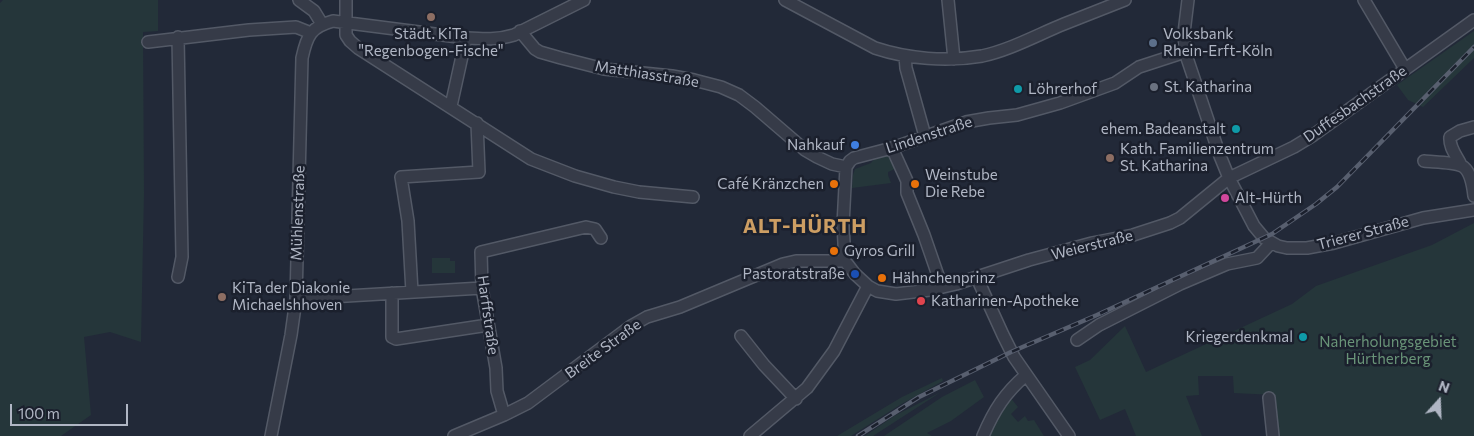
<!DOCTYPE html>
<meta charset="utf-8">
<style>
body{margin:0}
#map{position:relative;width:1474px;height:436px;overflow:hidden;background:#222938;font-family:Commissioner,sans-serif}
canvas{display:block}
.north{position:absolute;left:1414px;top:376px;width:50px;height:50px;-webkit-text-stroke:4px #1b202d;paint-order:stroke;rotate:20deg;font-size:14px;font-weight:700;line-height:20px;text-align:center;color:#b0b6c4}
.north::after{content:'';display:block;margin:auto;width:18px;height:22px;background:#b0b6c4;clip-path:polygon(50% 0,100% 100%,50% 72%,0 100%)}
.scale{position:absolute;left:10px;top:404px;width:118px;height:22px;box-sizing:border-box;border:2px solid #b0b6c4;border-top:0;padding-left:6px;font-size:15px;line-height:18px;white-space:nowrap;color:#b0b6c4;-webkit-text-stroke:4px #1b202d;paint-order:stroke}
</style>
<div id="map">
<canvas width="1474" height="436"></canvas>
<div class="north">N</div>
<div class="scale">100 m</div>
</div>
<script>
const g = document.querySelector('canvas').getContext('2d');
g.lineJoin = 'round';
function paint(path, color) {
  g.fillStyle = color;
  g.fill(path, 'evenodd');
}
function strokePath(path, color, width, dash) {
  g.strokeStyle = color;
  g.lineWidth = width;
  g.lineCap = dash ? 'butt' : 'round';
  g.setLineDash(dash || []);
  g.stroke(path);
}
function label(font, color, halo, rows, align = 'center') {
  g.font = font + ' Commissioner,sans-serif';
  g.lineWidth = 5;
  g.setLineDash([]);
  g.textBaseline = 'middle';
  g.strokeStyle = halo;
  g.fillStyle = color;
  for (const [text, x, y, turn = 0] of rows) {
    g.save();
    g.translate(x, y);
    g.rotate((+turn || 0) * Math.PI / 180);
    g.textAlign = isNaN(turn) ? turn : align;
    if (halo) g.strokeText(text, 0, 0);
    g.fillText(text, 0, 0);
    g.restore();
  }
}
paint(new Path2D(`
 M 3,0 L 158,0 L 158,31 L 143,32 L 144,193 L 141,342 L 110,332 L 84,337 L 91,415 L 61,436 L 0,436 L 0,3 Z
 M 1474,31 L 1474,58 L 1423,107 L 1408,100 L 1397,85 Z
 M 890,152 L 897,168 L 888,172 L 888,175 L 891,183 L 852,188 L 853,175 L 855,169 L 871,163 L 875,158 Z
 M 1474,223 L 1474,436 L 1279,436 L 1275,395 L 1234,393 L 1233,376 L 1198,376 L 1199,395 L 1186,396 L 1202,436 L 1136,436 L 1125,409 L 1100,420 L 1075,367 L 1090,360 L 1125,326 L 1146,372 L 1292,304 L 1316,286 L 1432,245 Z
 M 432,258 L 450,258 L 450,261 L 455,261 L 455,273 L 432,273 Z
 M 942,378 L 943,381 L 900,405 L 851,436 L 837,436 L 902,397 Z
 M 975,380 L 984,397 L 951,421 L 927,433 L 932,436 L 884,436 L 942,397 Z
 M 941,392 L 873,436 L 865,436 L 894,416 Z
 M 1009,396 L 1018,407 L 1011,414 L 1018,422 L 1025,416 L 1028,421 L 1034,420 L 1044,436 L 986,436 Z`), '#25363a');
const minor = new Path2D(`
 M 299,0 L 314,11 L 322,24
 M 346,0 L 346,35 L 350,41 L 358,48 L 531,159 L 575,176 L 614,187 L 639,192 L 693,197
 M 785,0 L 875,48 C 908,59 947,62 982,56 C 1010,50 1037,35 1064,24 C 1084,16 1105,8 1125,0
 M 948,0 L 954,59
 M 1188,0 L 1184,33 L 1185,52 L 1220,156 L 1229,178 L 1254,226 L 1264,238 L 1278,246 L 1287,248 L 1307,248 L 1334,243 L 1423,218 L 1474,210
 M 1364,0 L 1405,69
 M 520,31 L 535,49 L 540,52 L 561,58 L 604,69 L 672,76 L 694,80 L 721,87 L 739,95 L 755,107 L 805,150 L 817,157 L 832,164 L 846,167
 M 148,42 L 249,30 L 296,27 L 311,33
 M 1185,52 L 1139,67 L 1115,83 L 1060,103 L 1017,115 L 989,118 L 966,122 L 892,148 L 854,158 L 850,161 L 846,167 L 843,225 L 845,261 L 855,274 L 868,286 L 877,291 L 896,294 L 930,290 L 956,284 L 1029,260 L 1092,243 L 1133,235 L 1170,223 L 1180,218 L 1229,178 L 1294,147 L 1312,136 L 1474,20
 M 905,56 L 906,68 L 925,136
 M 451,106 L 466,38
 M 892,148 L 907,181 L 907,193 L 924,235 L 942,287
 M 1424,161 C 1434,162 1454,162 1462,166 C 1471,171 1473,187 1474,196
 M 1461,165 C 1457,156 1449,148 1450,137 L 1460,131 L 1474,127
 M 178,277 L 182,257 L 178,37
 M 977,278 L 1003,335 L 1014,357 L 1069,436
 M 412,292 L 408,221 L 401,177 L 479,172 L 477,123
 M 392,293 L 392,337 L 396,339 L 488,325
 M 296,299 L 482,288
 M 741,336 L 764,365 L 796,399
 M 1077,340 L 1099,325 L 1180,284 L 1227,264 L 1257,258 L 1271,243
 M 1269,398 L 1273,436
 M 504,415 L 497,391 L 496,368 L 482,288 L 481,252 L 586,227 L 595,229 L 601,238
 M 271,436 L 291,335 L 296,299 L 302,58 C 307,35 311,27 333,21 L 466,38 C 483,39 498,40 514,35 L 584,0
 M 454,436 L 504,415 L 528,403 L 631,326 L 647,317 L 680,307 L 783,264 L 796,261 L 845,261
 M 750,436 L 807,388 L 834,351 L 868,286
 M 983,436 C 994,410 1005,393 1026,375`);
strokePath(minor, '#535966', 14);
strokePath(minor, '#363b48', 11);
const rail = new Path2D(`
 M 858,436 L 919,397 L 1011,352 L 1097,315 L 1272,234 L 1316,204 L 1337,187 L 1474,47`);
strokePath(rail, '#585f6f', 4.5);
strokePath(rail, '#1b202d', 2.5, [8]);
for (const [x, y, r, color] of [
 [431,17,5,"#8d6e63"],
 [1153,43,5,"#5c6f8a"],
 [1154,87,5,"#6b7280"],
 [1018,89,5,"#0f9aa8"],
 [1236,129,5,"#0f9aa8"],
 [855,145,5,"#3f7fe0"],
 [1110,158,5,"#8d6e63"],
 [834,184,5,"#e8710a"],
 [915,184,5,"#e8710a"],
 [1225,198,5,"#d1479c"],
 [834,251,5,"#e8710a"],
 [855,274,5,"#1a4fb4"],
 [882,278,5,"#e8710a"],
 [222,297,5,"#8d6e63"],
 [921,301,5,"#e0444e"],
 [1303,337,5,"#0f9aa8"]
]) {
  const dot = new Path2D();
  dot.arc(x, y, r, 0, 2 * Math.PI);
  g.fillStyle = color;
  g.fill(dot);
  strokePath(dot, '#1b202d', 2);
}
label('15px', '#b0b6c4', '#1b202d', [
 ["Städt. KiTa",431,34,"center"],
 ["\"Regenbogen-Fische\"",431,51,"center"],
 ["Volksbank",1163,34],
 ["Rhein-Erft-Köln",1163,51],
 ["St. Katharina",1164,87],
 ["Löhrerhof",1028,89],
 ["ehem. Badeanstalt",1226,129,"right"],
 ["Nahkauf",845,145,"right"],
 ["Kath. Familienzentrum",1120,149],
 ["St. Katharina",1120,166],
 ["Weinstube",925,175],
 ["Die Rebe",925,192],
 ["Café Kränzchen",824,184,"right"],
 ["Alt-Hürth",1235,198],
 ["Gyros Grill",844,251],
 ["Pastoratstraße",845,274,"right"],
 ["Hähnchenprinz",892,278],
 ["KiTa der Diakonie",232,288],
 ["Michaelshhoven",232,305],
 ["Katharinen-Apotheke",931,301],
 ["Kriegerdenkmal",1293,337,"right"]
], 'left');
label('15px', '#b0b6c4', '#1b202d', [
 ["Matthiasstraße",647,74,9],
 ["Duffesbachstraße",1355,104,-35],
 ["Lindenstraße",929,135,-18],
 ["Mühlenstraße",298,213,-88],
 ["Trierer Straße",1363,233,-15],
 ["Weierstraße",1092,245,-14],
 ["Harffstraße",488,315,82],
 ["Breite Straße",603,349,-36]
]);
label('15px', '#699478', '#1b202d', [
 ["Naherholungsgebiet",1388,342],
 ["Hürtherberg",1388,359]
]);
g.letterSpacing = '1px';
label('bold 20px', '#cd9e63', '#1b202d', [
 ["ALT-HÜRTH",805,226]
]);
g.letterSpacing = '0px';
</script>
